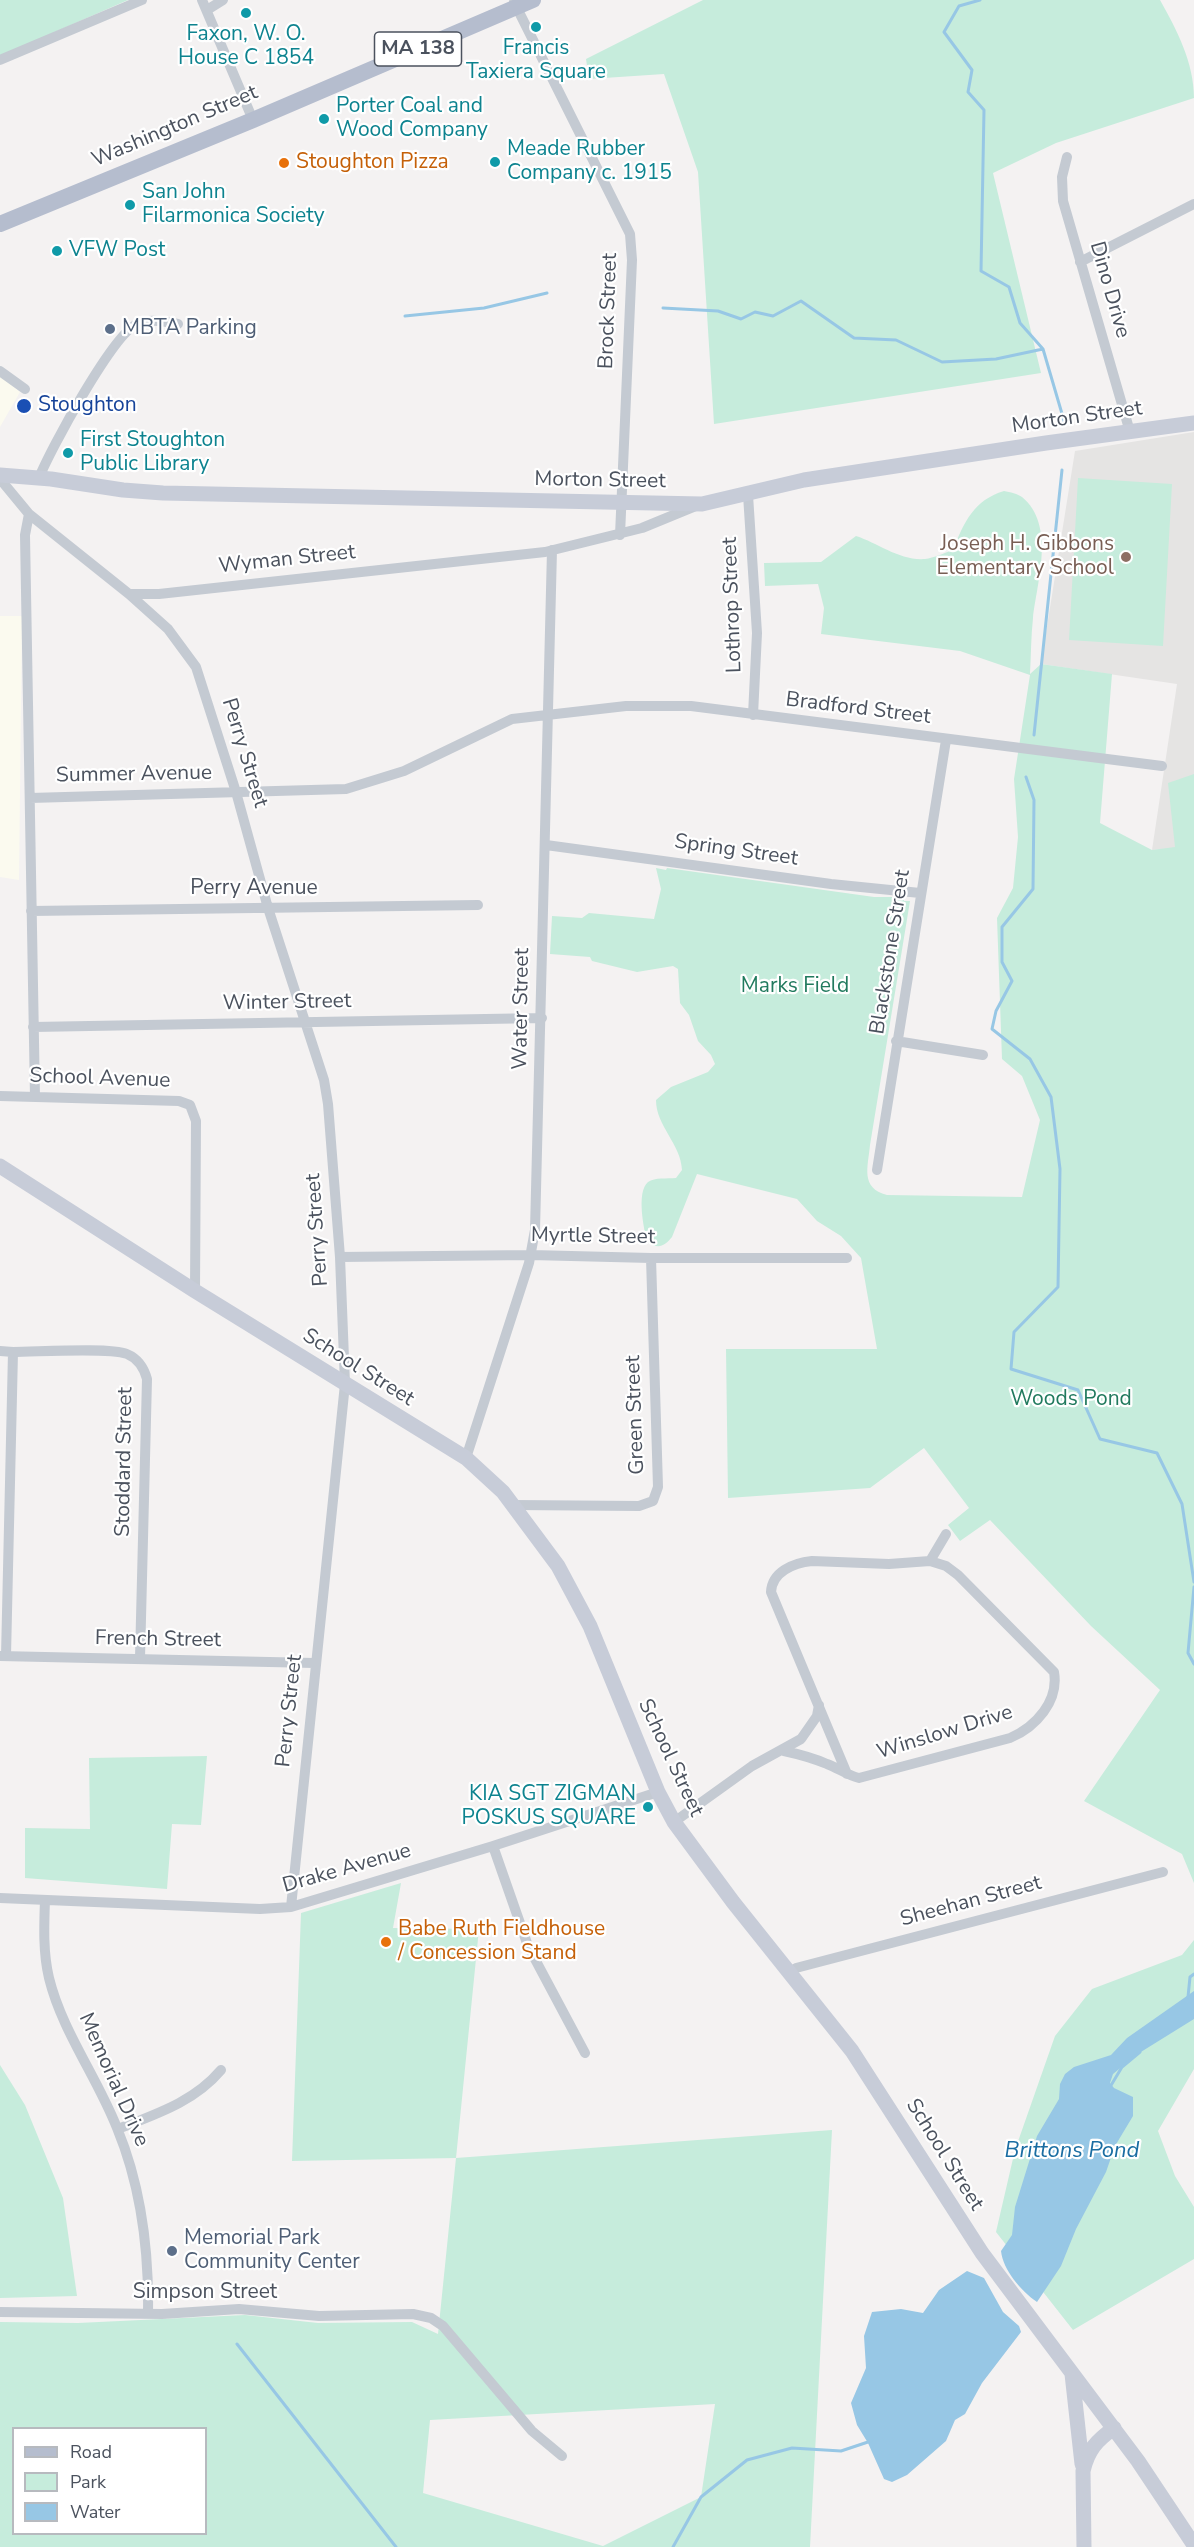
<!DOCTYPE html>
<style>
body{margin:0}
#map{position:relative;width:1194px;height:2547px;overflow:hidden;background:#f4f2f2;font-family:"Nunito Sans",sans-serif}
canvas{display:block}
.legend{position:absolute;left:12px;top:2427px;width:195px;height:108px;box-sizing:border-box;background:#fff;border:2px solid #b7babf;margin:0;padding:8px 10px;list-style:none;font-size:18px;color:#4b525e}
.legend li{display:flex;align-items:center;gap:12px;height:30px}
.legend b{width:30px;border:2px solid #b7babf}
</style>
<div id="map">
<canvas width="1194" height="2547"></canvas>
<ul class="legend">
<li><b style="height:8px;background:#b5bdce"></b>Road</li>
<li><b style="height:16px;background:#c6ecdc"></b>Park</li>
<li><b style="height:16px;background:#97c7e5"></b>Water</li>
</ul>
</div>
<script>
const g = document.querySelector('canvas').getContext('2d');
g.lineJoin = 'round';
function paint(path, color) {
  g.fillStyle = color;
  g.fill(path, 'evenodd');
}
function strokePath(path, color, width, dash) {
  g.strokeStyle = color;
  g.lineWidth = width;
  g.lineCap = dash ? 'butt' : 'round';
  g.setLineDash(dash || []);
  g.stroke(path);
}
function label(font, color, halo, rows, align = 'center') {
  g.font = font + ' "Nunito Sans",sans-serif';
  g.lineWidth = 4.5;
  g.setLineDash([]);
  g.textBaseline = 'middle';
  g.strokeStyle = halo;
  g.fillStyle = color;
  for (const [text, x, y, turn = 0] of rows) {
    g.save();
    g.translate(x, y);
    g.rotate((+turn || 0) * Math.PI / 180);
    g.textAlign = isNaN(turn) ? turn : align;
    if (halo) g.strokeText(text, 0, 0);
    g.fillText(text, 0, 0);
    g.restore();
  }
}
paint(new Path2D(`
 M 0,376 L 20,392 L 0,427 Z
 M 0,616 L 22,616 L 19,880 L 0,877 Z`), '#fbfaef');
paint(new Path2D(`
 M 1194,432 L 1194,847 L 1152,850 L 1177,684 L 1041,664 L 1075,451 Z`), '#e5e4e3');
paint(new Path2D(`
 M 0,0 L 128,0 L 0,56 Z
 M 703,0 L 1160,0 C 1177,30 1194,63 1194,98 L 1056,143 L 993,173 L 1041,373 L 714,424 L 698,172 L 664,74 L 589,79 L 586,59 Z
 M 1078,478 L 1172,484 L 1163,646 L 1069,640 Z
 M 1004,491 C 1010,492 1018,494 1022,497 C 1056,525 1037,582 1033,618 C 1031,636 1031,655 1030,674 L 1041,664 L 1112,674 L 1100,823 L 1152,850 L 1175,847 L 1168,783 L 1194,774 L 1194,1883 L 1182,1854 L 1084,1801 L 1160,1690 L 1091,1626 L 990,1520 L 960,1541 L 948,1525 L 969,1508 L 924,1448 L 870,1488 L 728,1498 L 726,1349 L 877,1349 L 861,1258 L 841,1236 L 817,1221 L 797,1199 L 697,1174 L 672,1237 C 664,1247 658,1249 647,1242 C 644,1229 636,1192 648,1182 C 655,1177 667,1179 676,1178 L 682,1170 C 681,1144 656,1126 656,1100 L 671,1087 L 708,1072 L 715,1064 L 711,1055 L 698,1041 L 689,1015 L 680,1003 L 678,969 L 673,966 L 637,972 L 592,961 L 590,957 L 550,954 L 552,916 L 582,918 L 589,913 L 654,919 L 661,889 L 656,868 L 666,870 L 667,868 L 874,897 L 904,897 L 904,901 L 910,901 L 870,1145 C 868,1167 860,1188 887,1195 L 1022,1197 L 1040,1120 L 1022,1076 L 1002,1059 L 997,918 L 1013,888 L 1018,837 L 1014,779 L 1030,675 L 960,651 L 821,634 L 824,608 L 818,584 L 765,586 L 764,563 L 821,562 L 856,536 C 878,543 900,561 925,559 C 934,558 944,553 953,550 C 964,522 974,500 1004,491 Z
 M 207,1756 L 201,1825 L 172,1824 L 167,1889 L 25,1878 L 25,1828 L 90,1829 L 89,1758 Z
 M 401,1883 L 393,1928 L 479,1929 L 456,2158 L 832,2130 L 810,2547 L 0,2547 L 0,2322 L 78,2323 L 245,2315 L 318,2323 L 412,2322 L 438,2334 L 456,2158 L 292,2161 L 301,1913 ZM 715,2404 L 701,2497 L 603,2546 L 423,2493 L 430,2420 ZM 14,2428 L 206,2428 L 206,2534 L 14,2534 Z
 M 1194,1940 L 1194,2069 L 1158,2131 L 1175,2176 L 1194,2207 L 1194,2259 L 1073,2330 L 996,2232 L 1015,2150 L 1055,2036 L 1092,1989 L 1182,1955 Z
 M 0,2065 L 25,2105 L 63,2198 L 77,2296 L 0,2298 Z`), '#c6ecdc');
paint(new Path2D(`
 M 1194,1991 L 1194,2019 L 1136,2055 L 1113,2074 L 1110,2083 L 1114,2088 L 1133,2097 L 1133,2116 L 1115,2146 L 1106,2172 L 1076,2229 L 1061,2266 L 1037,2302 C 1021,2291 1003,2270 1001,2251 L 1012,2235 L 1015,2207 L 1037,2136 L 1059,2099 L 1060,2084 L 1065,2074 L 1074,2067 L 1111,2055 L 1127,2038 Z
 M 967,2271 L 984,2278 L 1003,2312 L 1019,2326 L 1021,2332 L 982,2383 L 965,2414 L 955,2420 L 946,2441 L 907,2475 L 892,2482 L 884,2479 L 868,2443 L 857,2425 L 851,2403 L 866,2368 L 864,2336 L 872,2312 L 901,2309 L 923,2313 L 939,2290 Z`), '#97c7e5');
strokePath(new Path2D(`
 M 980,0 L 959,6 L 944,32 L 972,70 L 968,92 L 984,110 L 981,271 L 1009,287 L 1020,323 L 1043,349 L 1065,424
 M 663,308 L 718,311 L 741,319 L 755,312 L 773,316 L 801,301 L 854,338 L 896,340 L 942,362 L 996,359 L 1043,349
 M 405,316 L 484,308 L 547,293
 M 1034,735 L 1062,470
 M 1026,777 L 1034,800 L 1033,889 L 1002,927 L 1002,962 L 1012,981 L 996,1011 L 992,1029 L 1030,1059 L 1051,1097 L 1060,1169 L 1058,1287 L 1014,1332 L 1011,1369 L 1078,1390 L 1100,1439 L 1157,1453 L 1182,1504 L 1194,1582
 M 1194,1587 L 1188,1653 L 1194,1664
 M 1188,1997 L 1190,1977 L 1194,1974
 M 1110,2087 L 1122,2067 L 1140,2052
 M 237,2344 L 396,2547
 M 673,2547 L 701,2497 L 747,2460 L 792,2448 L 841,2451 L 871,2441`), '#97c7e5', 3);
strokePath(new Path2D(`
 M 202,0 L 253,120
 M 514,2 L 630,234 L 632,260 L 620,535
 M 207,10 L 223,0
 M 0,60 L 142,0
 M 1067,157 L 1062,177 L 1063,201 L 1130,432
 M 1080,262 L 1194,204
 M 0,371 L 25,389
 M 39,478 C 50,450 113,334 137,324 C 150,318 165,322 178,324
 M 0,479 L 29,514 L 129,594 L 168,629 L 196,667 L 236,792 L 268,908 L 324,1080 L 328,1104 L 340,1257 L 345,1384 L 291,1907
 M 748,495 L 757,633 L 753,715
 M 29,514 L 25,535 L 35,1097
 M 129,594 L 159,594 L 545,552 L 642,528 L 698,505
 M 30,798 L 346,789 L 404,771 L 512,719 L 626,706 L 691,706 L 1162,766
 M 546,845 L 831,884 L 920,893
 M 31,911 L 478,905
 M 33,1027 L 542,1018
 M 896,1041 L 983,1055
 M 0,1096 L 179,1101 L 190,1105 L 196,1121 L 195,1291
 M 877,1170 L 946,740
 M 340,1257 L 531,1255 L 651,1258 L 847,1258
 M 0,1351 L 13,1352 L 6,1656
 M 13,1352 C 37,1352 110,1347 127,1354 C 139,1359 144,1368 147,1379 L 140,1658
 M 466,1458 L 529,1263 L 535,1230 L 552,550
 M 513,1505 L 639,1506 L 653,1501 L 658,1487 L 651,1258
 M 930,1561 L 946,1534
 M 0,1656 L 314,1663
 M 784,1751 C 798,1754 813,1758 827,1764 C 838,1768 847,1775 859,1778 L 1010,1738 C 1036,1727 1059,1701 1054,1672 L 958,1575 L 946,1566 L 930,1561 L 889,1564 L 812,1561 C 793,1563 772,1572 771,1592 L 847,1774
 M 674,1822 L 752,1766 L 801,1739 L 817,1716 L 819,1705
 M 493,1846 L 528,1946 L 585,2053
 M 0,1898 L 260,1909 L 291,1907 L 493,1846 L 658,1792
 M 45,1900 C 44,1926 43,1953 49,1978 C 62,2031 97,2077 117,2128 C 141,2186 149,2251 148,2313
 M 790,1973 L 796,1968 L 1163,1872
 M 118,2129 C 156,2114 194,2102 221,2070
 M 0,2312 L 162,2314 L 239,2309 L 319,2316 L 413,2314 L 431,2318 L 443,2326 L 532,2431 L 562,2456`), '#c4cad2', 10);
strokePath(new Path2D(`
 M 0,475 L 51,479 L 123,490 L 163,493 L 702,504 L 804,480 L 1046,443 L 1194,423
 M 0,1166 L 195,1291 L 466,1458 L 503,1492 L 558,1566 L 590,1626 L 658,1792 L 674,1822 L 733,1902 L 852,2051 L 982,2253 L 1138,2461 L 1194,2545
 M 1072,2374 L 1082,2464
 M 1084,2547 L 1083,2471 C 1088,2450 1096,2441 1114,2428`), '#c7ccd8', 15);
strokePath(new Path2D(`
 M 0,224 L 253,120 L 533,0`), '#b5bdce', 16);
for (const [x, y, r, color] of [
 [246,13,6,"#0f9aa8"],
 [536,27,6,"#0f9aa8"],
 [324,119,6,"#0f9aa8"],
 [495,162,6,"#0f9aa8"],
 [284,163,6,"#e8710a"],
 [130,205,6,"#0f9aa8"],
 [57,251,6,"#0f9aa8"],
 [110,329,6,"#5c6f8a"],
 [24,406,8,"#1a4fb4"],
 [68,453,6,"#0f9aa8"],
 [1126,557,6,"#8d6e63"],
 [648,1807,6,"#0f9aa8"],
 [386,1942,6,"#e8710a"],
 [172,2251,6,"#5c6f8a"]
]) {
  const dot = new Path2D();
  dot.arc(x, y, r, 0, 2 * Math.PI);
  g.fillStyle = color;
  g.fill(dot);
  strokePath(dot, '#fff', 2);
}
for (const [x, y, w] of [
 [418,49,87]
]) {
  const box = new Path2D();
  box.roundRect(x - w / 2, y - 17, w, 34, 4.5);
  g.fillStyle = '#fff';
  g.fill(box);
  strokePath(box, '#4b525e', 1.5);
}
label('bold 20px', '#4b525e', null, [
 ["MA 138",418,49]
]);
label('21px', '#0d838f', '#fff', [
 ["Faxon, W. O.",246,35,"center"],
 ["House C 1854",246,59,"center"],
 ["Francis",536,49,"center"],
 ["Taxiera Square",536,73,"center"],
 ["Porter Coal and",336,107],
 ["Wood Company",336,131],
 ["Meade Rubber",507,150],
 ["Company c. 1915",507,174],
 ["San John",142,193],
 ["Filarmonica Society",142,217],
 ["VFW Post",69,251],
 ["First Stoughton",80,441],
 ["Public Library",80,465],
 ["KIA SGT ZIGMAN",636,1795,"right"],
 ["POSKUS SQUARE",636,1819,"right"]
], 'left');
label('21px', '#4b525e', '#fff', [
 ["Washington Street",175,127,-23],
 ["Dino Drive",1109,290,74],
 ["Brock Street",609,311,-88],
 ["Morton Street",1077,418,-8],
 ["Morton Street",600,481,1],
 ["Wyman Street",287,560,-6],
 ["Lothrop Street",733,605,-92],
 ["Bradford Street",858,709,7],
 ["Perry Street",244,753,73],
 ["Summer Avenue",134,775,-1],
 ["Spring Street",736,851,8],
 ["Perry Avenue",254,889],
 ["Blackstone Street",891,952,-81],
 ["Winter Street",287,1003,-1],
 ["Water Street",522,1009,-89],
 ["School Avenue",100,1079,2],
 ["Perry Street",318,1230,-94],
 ["Myrtle Street",593,1237,1],
 ["School Street",358,1368,32],
 ["Green Street",636,1415,-92],
 ["Stoddard Street",125,1462,-89],
 ["French Street",158,1640,1],
 ["Perry Street",290,1711,-84],
 ["Winslow Drive",945,1733,-17],
 ["School Street",670,1758,65],
 ["Drake Avenue",347,1869,-16],
 ["Sheehan Street",971,1902,-15],
 ["Memorial Drive",113,2080,66],
 ["School Street",944,2155,58],
 ["Simpson Street",205,2293]
]);
label('21px', '#c56008', '#fff', [
 ["Stoughton Pizza",296,163],
 ["Babe Ruth Fieldhouse",398,1930],
 ["/ Concession Stand",398,1954]
], 'left');
label('21px', '#4e5e75', '#fff', [
 ["MBTA Parking",122,329],
 ["Memorial Park",184,2239],
 ["Community Center",184,2263]
], 'left');
label('21px', '#164399', '#fff', [
 ["Stoughton",38,406]
], 'left');
label('21px', '#785e54', '#fff', [
 ["Joseph H. Gibbons",1114,545],
 ["Elementary School",1114,569]
], 'right');
label('21px', '#217a5e', '#fff', [
 ["Marks Field",795,987],
 ["Woods Pond",1071,1400]
]);
label('italic 22px', '#1a6da2', '#fff', [
 ["Brittons Pond",1072,2152]
]);
</script>
